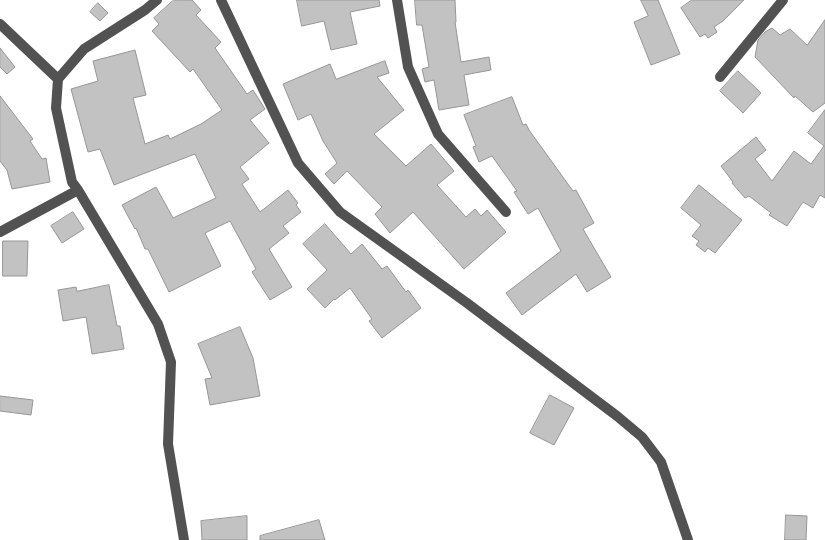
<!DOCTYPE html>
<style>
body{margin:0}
canvas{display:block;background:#fff}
</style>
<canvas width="825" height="540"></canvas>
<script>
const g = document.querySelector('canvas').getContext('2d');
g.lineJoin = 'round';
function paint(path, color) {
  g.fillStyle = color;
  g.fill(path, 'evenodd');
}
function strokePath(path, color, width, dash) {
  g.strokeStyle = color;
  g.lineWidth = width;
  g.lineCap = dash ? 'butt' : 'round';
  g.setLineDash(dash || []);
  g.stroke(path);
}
const building = new Path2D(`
 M 174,0 L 192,0 L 201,10 L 196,15 L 221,42 L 215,48 L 247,94 L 253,90 L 265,109 L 250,120 L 269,143 L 240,167 L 249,179 L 242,184 L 260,212 L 288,190 L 298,203 L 296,205 L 301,212 L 283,226 L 289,233 L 269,249 L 292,287 L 270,300 L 252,272 L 256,269 L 230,221 L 205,233 L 221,266 L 169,292 L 148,249 L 145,249 L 136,228 L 135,229 L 122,205 L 156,187 L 173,218 L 216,198 L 195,154 L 114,185 L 100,149 L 88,152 L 71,89 L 98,81 L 93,61 L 135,50 L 146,95 L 133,98 L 145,144 L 168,135 L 170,139 L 201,124 L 222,110 L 193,69 L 190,72 L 152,31 L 159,24 L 154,18 Z
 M 297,0 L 379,0 L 380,6 L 350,12 L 357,44 L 331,50 L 324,21 L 302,26 Z
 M 415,0 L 455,0 L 456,22 L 455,22 L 461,62 L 489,57 L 491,70 L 464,75 L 469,105 L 439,110 L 434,80 L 425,82 L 422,69 L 429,67 L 422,25 L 417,25 Z
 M 641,0 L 658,0 L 680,54 L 651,65 L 634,22 L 648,16 Z
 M 692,0 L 744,0 L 723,21 L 714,27 L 717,32 L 708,38 L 705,34 L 700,37 L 681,8 Z
 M 98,3 L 108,13 L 100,21 L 90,12 Z
 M 825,20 L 825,103 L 813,112 L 795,96 L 794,98 L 755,57 L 758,40 L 765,32 L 772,28 L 780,35 L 790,29 L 807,45 Z
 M 0,48 L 15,67 L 7,74 L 0,67 Z
 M 385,61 L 389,73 L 377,77 L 404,110 L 374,134 L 406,166 L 431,144 L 454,171 L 437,185 L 466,217 L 475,209 L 481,216 L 487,210 L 506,232 L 464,269 L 413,212 L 390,233 L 375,214 L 382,207 L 347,171 L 334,184 L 325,174 L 337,163 L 323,141 L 311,114 L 298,120 L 283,84 L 330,64 L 336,79 Z
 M 738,71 L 761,93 L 743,113 L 720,91 Z
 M 0,96 L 33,139 L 30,141 L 42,159 L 46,158 L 50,182 L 12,189 L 7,170 L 0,161 Z
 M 512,97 L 523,125 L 526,124 L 529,130 L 573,191 L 576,190 L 594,223 L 583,229 L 611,277 L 587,292 L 576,274 L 522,315 L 506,293 L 561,251 L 538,208 L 528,214 L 514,192 L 517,191 L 492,156 L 479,162 L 473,147 L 476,146 L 464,115 Z
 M 825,110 L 825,198 L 820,195 L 813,208 L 803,202 L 787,226 L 769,215 L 771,213 L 749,196 L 745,198 L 732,183 L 733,182 L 721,166 L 756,137 L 766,150 L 755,159 L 772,181 L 794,151 L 811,164 L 824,146 L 808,133 Z
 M 699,185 L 742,220 L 715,253 L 708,248 L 705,252 L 696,245 L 699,241 L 692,236 L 701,225 L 681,208 Z
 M 73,212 L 84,229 L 62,243 L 51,226 Z
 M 325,224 L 351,254 L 362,244 L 382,269 L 387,266 L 406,292 L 408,290 L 421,308 L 382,338 L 369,321 L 372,319 L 350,288 L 335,300 L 334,299 L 325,308 L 307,289 L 327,270 L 303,244 Z
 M 3,241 L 28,241 L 27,276 L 3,276 Z
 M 109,285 L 117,326 L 120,326 L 124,349 L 92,354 L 86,317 L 63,321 L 58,290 L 76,287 L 77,291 Z
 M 240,327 L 253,358 L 260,396 L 210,405 L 205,379 L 212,378 L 198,344 Z
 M 550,395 L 574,408 L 554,445 L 530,433 Z
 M 0,396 L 33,400 L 31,415 L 0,411 Z
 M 786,515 L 807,516 L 806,540 L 785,540 Z
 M 247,516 L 247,540 L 202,540 L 201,521 Z
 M 319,520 L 325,540 L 260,540 L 260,536 Z`);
paint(building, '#c2c2c2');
strokePath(building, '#969696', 1);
strokePath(new Path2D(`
 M 221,0 L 298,163 L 340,212 L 467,303 L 617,416 L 642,437 L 661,462 L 688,540
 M 397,0 L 408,67 L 438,134 L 506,212
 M 0,24 L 58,79 L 84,49 L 145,10 L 157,0
 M 720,77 L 783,0
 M 58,79 L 56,108 L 72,182 L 78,190 L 158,324 L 171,362 L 168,444 L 184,540
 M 0,232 L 78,190`), '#525252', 10);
</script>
